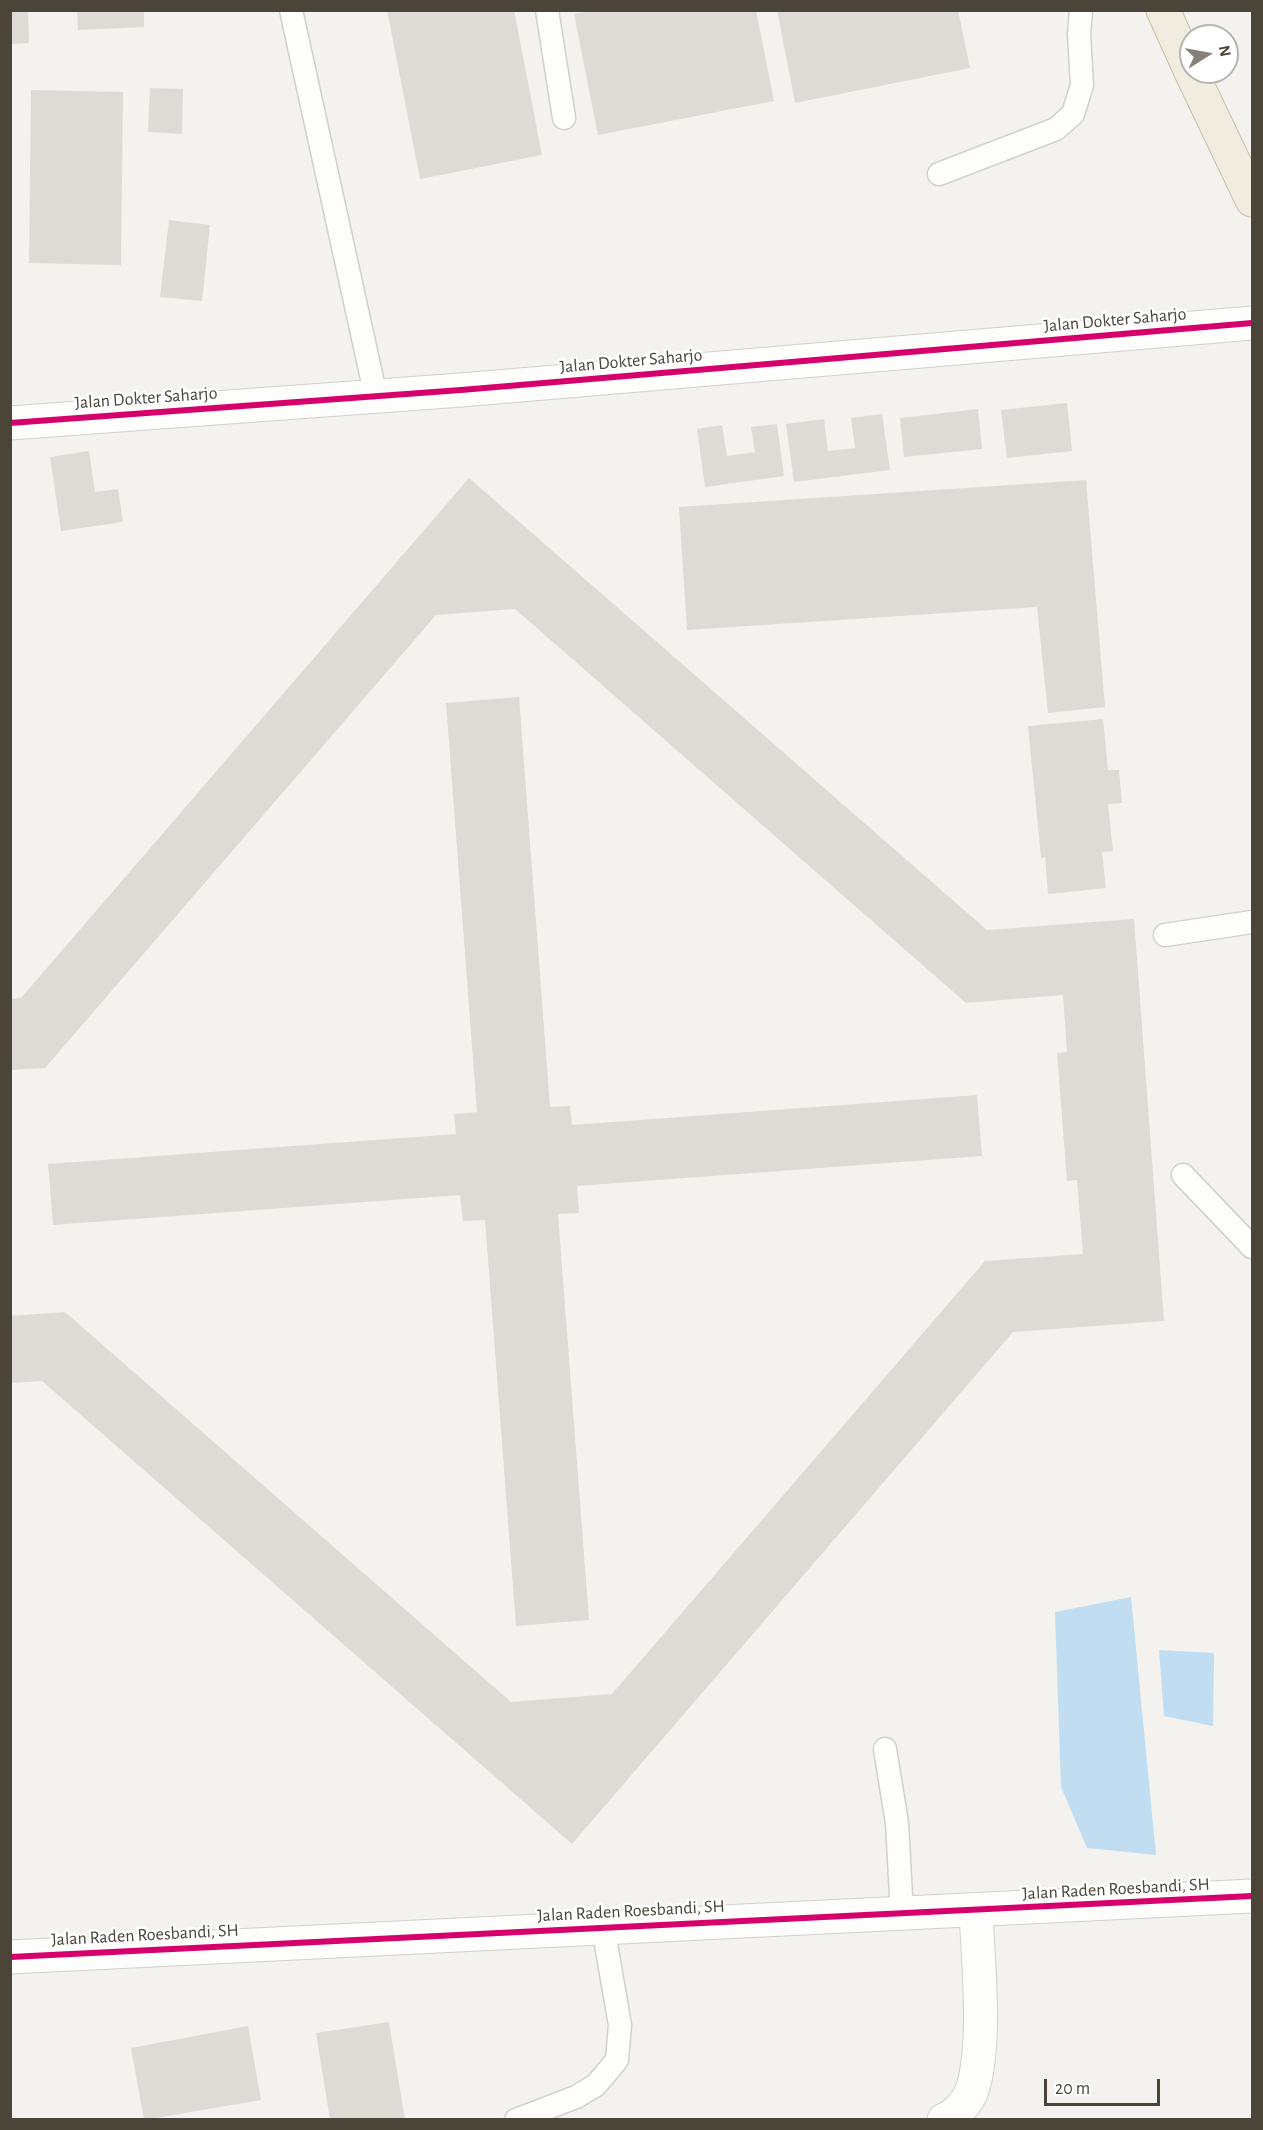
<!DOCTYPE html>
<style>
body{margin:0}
#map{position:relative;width:1263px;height:2130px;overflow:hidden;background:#f4f2ee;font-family:"Alegreya Sans",sans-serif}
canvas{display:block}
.frame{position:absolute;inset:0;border:12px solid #4b4439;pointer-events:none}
.north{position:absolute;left:1179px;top:24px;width:60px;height:60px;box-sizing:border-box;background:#fff;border:2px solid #b7b4b0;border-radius:50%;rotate:79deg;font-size:16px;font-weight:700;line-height:24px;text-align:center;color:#4b4439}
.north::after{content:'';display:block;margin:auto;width:21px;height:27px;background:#868178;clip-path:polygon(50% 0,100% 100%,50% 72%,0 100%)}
.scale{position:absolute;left:1044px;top:2079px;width:116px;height:27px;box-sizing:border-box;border:3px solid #4b4439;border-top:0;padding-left:8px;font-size:18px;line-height:21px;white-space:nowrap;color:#4b4439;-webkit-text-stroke:4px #fff;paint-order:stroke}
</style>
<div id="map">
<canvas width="1263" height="2130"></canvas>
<div class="frame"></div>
<div class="north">N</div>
<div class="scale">20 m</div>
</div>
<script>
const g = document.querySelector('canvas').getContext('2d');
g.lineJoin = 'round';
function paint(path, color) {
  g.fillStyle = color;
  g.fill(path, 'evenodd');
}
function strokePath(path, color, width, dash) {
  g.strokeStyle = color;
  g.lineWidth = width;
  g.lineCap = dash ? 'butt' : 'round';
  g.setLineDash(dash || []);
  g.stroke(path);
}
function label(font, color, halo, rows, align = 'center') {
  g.font = font + ' "Alegreya Sans",sans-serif';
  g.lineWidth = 5;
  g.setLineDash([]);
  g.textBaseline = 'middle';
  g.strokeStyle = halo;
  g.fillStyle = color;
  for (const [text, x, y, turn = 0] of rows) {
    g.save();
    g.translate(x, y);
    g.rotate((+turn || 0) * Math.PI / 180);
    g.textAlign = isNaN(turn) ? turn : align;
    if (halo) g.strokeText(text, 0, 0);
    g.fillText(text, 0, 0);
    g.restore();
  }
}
paint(new Path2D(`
 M 1131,1597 L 1156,1855 L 1087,1848 L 1061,1787 L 1055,1612 Z
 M 1159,1650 L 1214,1653 L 1213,1726 L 1164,1716 Z`), '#c0ddf1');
paint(new Path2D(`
 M 10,10 L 28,10 L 29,43 L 10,44 Z
 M 77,10 L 144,10 L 144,27 L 78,30 Z
 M 387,10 L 514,10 L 542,155 L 420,179 Z
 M 593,10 L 756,10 L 774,101 L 598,135 L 574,14 Z
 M 777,10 L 958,10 L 970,68 L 795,103 Z
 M 150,88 L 183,89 L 182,134 L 148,132 Z
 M 31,90 L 123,92 L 121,265 L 29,263 Z
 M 169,220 L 210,225 L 202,301 L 160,297 Z
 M 1067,403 L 1072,451 L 1007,458 L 1001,410 Z
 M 978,409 L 982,449 L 904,457 L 900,418 Z
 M 882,414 L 890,470 L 794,482 L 786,424 L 824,419 L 828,451 L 855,448 L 851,418 Z
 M 777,424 L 784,476 L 705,487 L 697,429 L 722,425 L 727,456 L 755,452 L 751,427 Z
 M 89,451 L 95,492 L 118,489 L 123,522 L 61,531 L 50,457 Z
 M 469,478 L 987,930 L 1134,919 L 1164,1321 L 1013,1332 L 572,1844 L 42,1381 L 10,1383 L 10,1316 L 65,1312 L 511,1702 L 612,1694 L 985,1261 L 1083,1254 L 1077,1180 L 1067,1181 L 1057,1053 L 1067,1052 L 1063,995 L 966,1003 L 515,609 L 436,615 L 45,1068 L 10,1070 L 10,999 L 21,998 Z
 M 1086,480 L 1105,707 L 1048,713 L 1037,607 L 687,630 L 679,507 Z
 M 519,697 L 550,1107 L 570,1106 L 572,1125 L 977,1095 L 982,1156 L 577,1186 L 579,1213 L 558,1214 L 589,1620 L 516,1626 L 485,1220 L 463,1221 L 460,1195 L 53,1225 L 48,1164 L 456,1134 L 454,1114 L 477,1112 L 446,703 Z
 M 1103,719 L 1108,770 L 1119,770 L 1122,803 L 1108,804 L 1113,851 L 1102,852 L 1106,888 L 1048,894 L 1045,857 L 1041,858 L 1028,726 Z
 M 389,2022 L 405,2120 L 330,2120 L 316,2033 Z
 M 248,2026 L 261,2100 L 144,2120 L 131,2048 Z`), '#dedbd6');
const service = new Path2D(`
 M 291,10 L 376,397
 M 547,10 L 564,118
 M 939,174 L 1056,129 L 1073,114 L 1082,85 L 1079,34 L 1081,10
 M 1165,935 L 1252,922
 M 1183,1175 L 1252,1247
 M 885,1749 L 897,1823 L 902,1914
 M 516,2120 L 576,2097 L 596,2085 L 617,2060 L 620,2025 L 603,1927`);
const minor = new Path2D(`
 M 10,423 L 461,390 L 1252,323
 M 10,1957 L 1252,1896
 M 944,2120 C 956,2115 968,2102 972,2090 C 987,2046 978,1960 976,1911`);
const trunk = new Path2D(`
 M 1163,10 L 1191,72
 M 1191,72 L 1252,200`);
strokePath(service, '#d2d0cb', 25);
strokePath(minor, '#d2d0cb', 35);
strokePath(trunk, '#ccbfa9', 35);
strokePath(service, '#fdfdfc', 22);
strokePath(minor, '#fdfdfc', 33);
strokePath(trunk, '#f0ece0', 33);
strokePath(new Path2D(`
 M 10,423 L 461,390 L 1252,323
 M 10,1957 L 1252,1896`), '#d6006c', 6);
label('18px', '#4b4439', '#fff', [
 ["Jalan Dokter Saharjo",1115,320,-5],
 ["Jalan Dokter Saharjo",631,361,-5],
 ["Jalan Dokter Saharjo",146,398,-4],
 ["Jalan Raden Roesbandi, SH",1116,1889,-3],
 ["Jalan Raden Roesbandi, SH",631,1911,-3],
 ["Jalan Raden Roesbandi, SH",145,1935,-3]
]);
</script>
